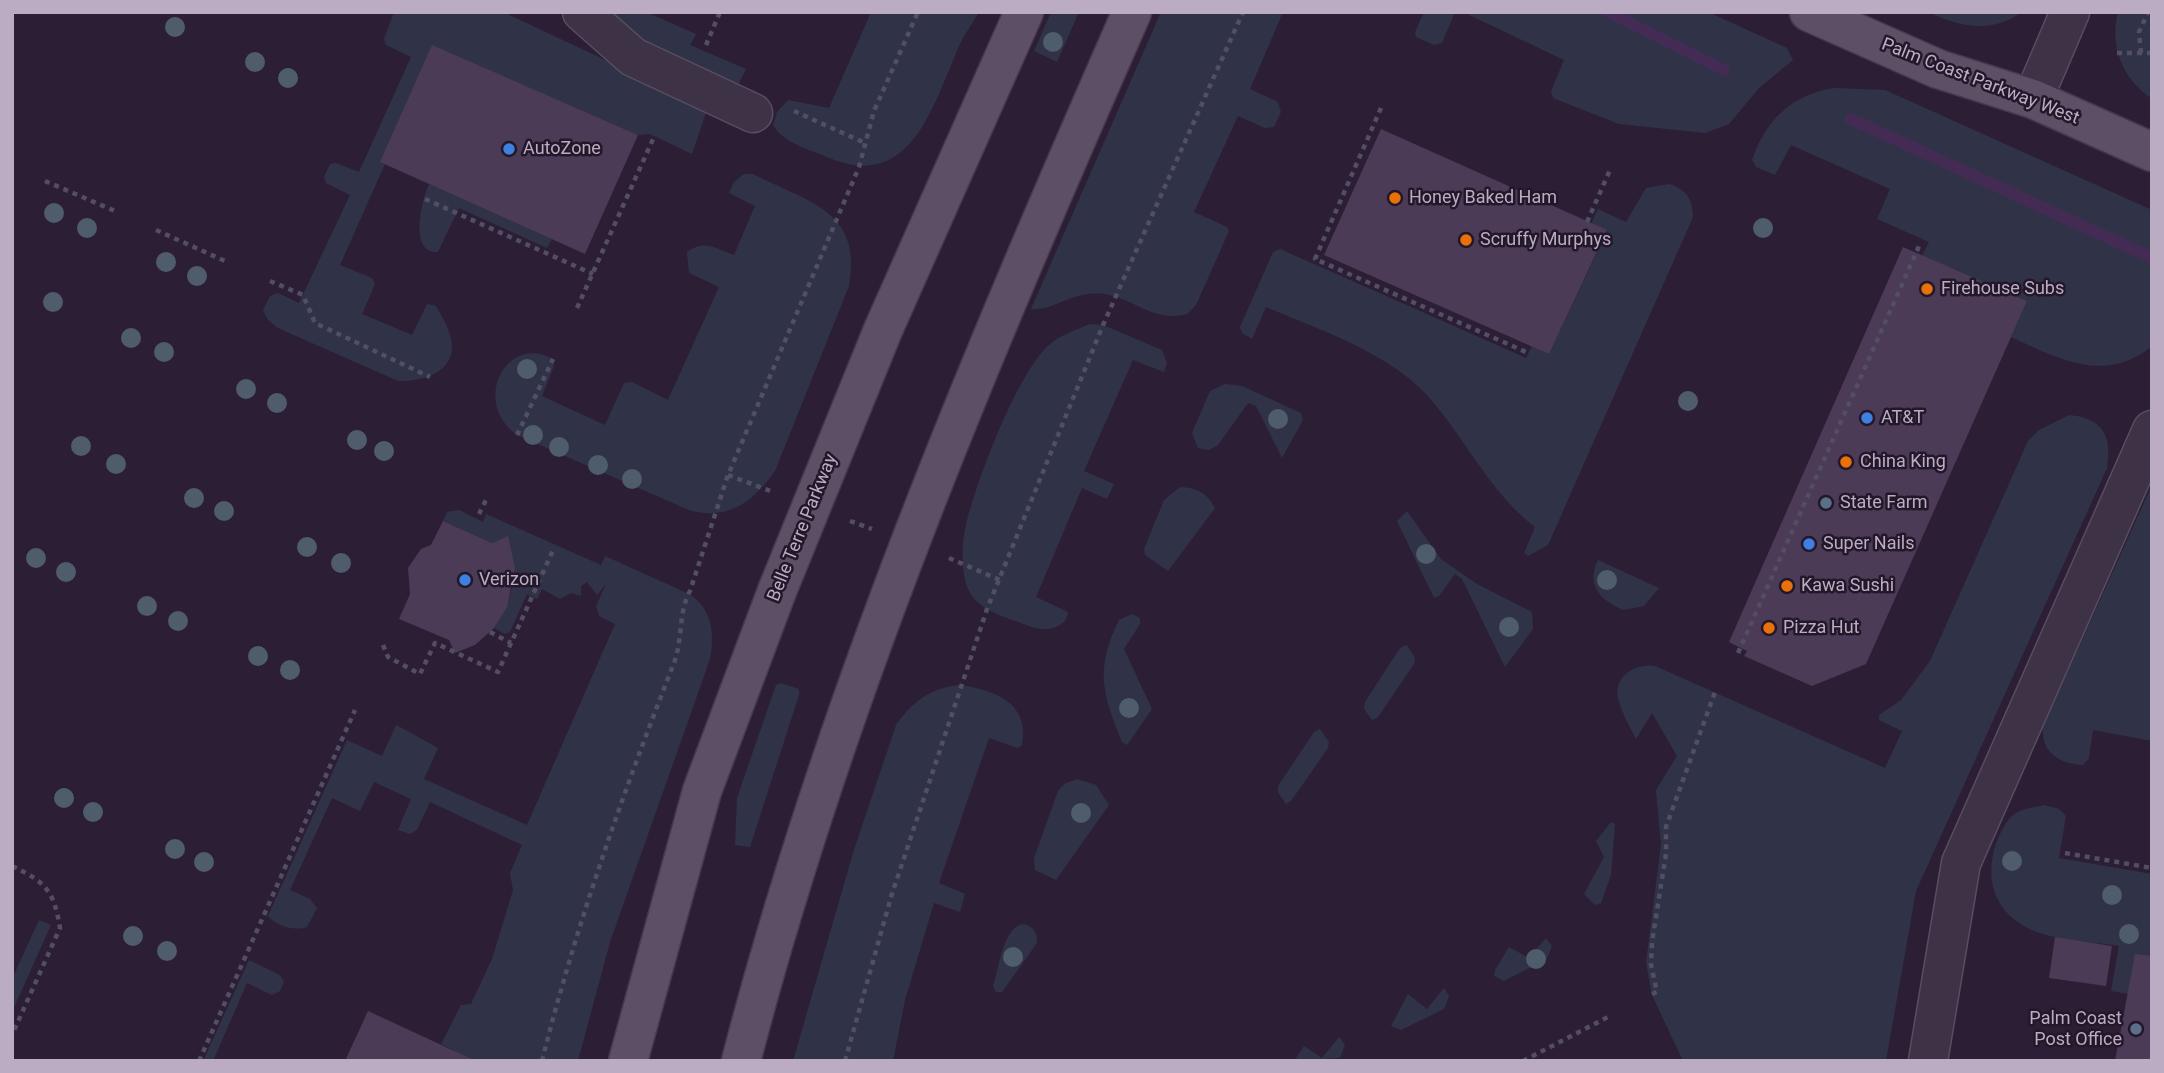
<!DOCTYPE html>
<style>
body{margin:0}
#map{position:relative;width:2164px;height:1073px;overflow:hidden;background:#2c1f35;font-family:Roboto,sans-serif}
canvas{display:block}
.frame{position:absolute;inset:0;border:14px solid #bbacc3;pointer-events:none}
</style>
<div id="map">
<canvas width="2164" height="1073"></canvas>
<div class="frame"></div>
</div>
<script>
const g = document.querySelector('canvas').getContext('2d');
g.lineJoin = 'round';
function paint(path, color) {
  g.fillStyle = color;
  g.fill(path, 'evenodd');
}
function strokePath(path, color, width, dash) {
  g.strokeStyle = color;
  g.lineWidth = width;
  g.lineCap = dash ? 'butt' : 'round';
  g.setLineDash(dash || []);
  g.stroke(path);
}
function label(font, color, halo, rows, align = 'center') {
  g.font = font + ' Roboto,sans-serif';
  g.lineWidth = 5;
  g.setLineDash([]);
  g.textBaseline = 'middle';
  g.strokeStyle = halo;
  g.fillStyle = color;
  for (const [text, x, y, turn = 0] of rows) {
    g.save();
    g.translate(x, y);
    g.rotate((+turn || 0) * Math.PI / 180);
    g.textAlign = isNaN(turn) ? turn : align;
    if (halo) g.strokeText(text, 0, 0);
    g.fillText(text, 0, 0);
    g.restore();
  }
}
paint(new Path2D(`
 M 394,12 L 503,12 L 701,105 L 706,113 L 692,154 L 650,134 L 638,135 L 432,46 L 385,164 L 340,265 L 372,278 L 375,284 L 362,314 L 412,335 L 427,304 L 436,306 C 443,318 452,333 452,347 C 452,374 419,382 398,381 L 278,328 L 268,320 L 263,310 L 270,296 L 278,293 L 299,303 L 350,195 L 326,183 L 324,177 L 330,164 L 336,163 L 359,172 L 411,57 L 386,45 L 384,39 Z
 M 608,12 L 646,12 L 696,34 L 690,45 L 746,69 L 739,83 L 731,85 L 642,46 Z
 M 871,12 L 979,12 C 973,23 965,33 960,44 C 933,104 912,194 827,157 C 808,149 784,143 773,125 L 777,112 L 788,100 L 829,108 Z
 M 1051,12 L 1079,12 L 1057,62 L 1034,51 Z
 M 1161,12 L 1283,12 L 1250,89 L 1278,102 L 1281,112 L 1274,127 L 1265,128 L 1238,116 L 1194,212 L 1227,227 L 1229,231 L 1196,305 L 1187,314 C 1154,323 1135,299 1105,294 C 1075,289 1052,312 1031,309 Z
 M 1424,12 L 1455,12 L 1442,43 L 1434,45 L 1416,37 L 1415,32 Z
 M 1463,12 L 1708,12 L 1787,48 L 1793,60 L 1759,88 L 1729,124 L 1705,133 L 1619,124 L 1553,98 L 1551,91 L 1564,60 Z
 M 1928,12 L 2022,12 C 1991,34 1960,27 1928,12 Z
 M 2118,12 L 2152,12 L 2152,99 C 2123,79 2109,47 2118,12 Z
 M 1834,88 L 1885,90 L 2152,210 L 2152,346 C 2105,385 2057,358 2011,337 L 2027,301 L 1922,256 L 1929,242 L 1877,219 L 1890,189 L 1791,145 L 1775,175 L 1756,167 L 1752,160 C 1766,120 1791,95 1834,88 Z
 M 744,174 L 753,174 C 807,202 863,210 849,286 L 775,471 C 753,502 728,521 689,510 L 517,435 C 470,400 508,333 553,359 L 554,366 L 542,396 L 605,425 L 624,383 L 632,382 L 668,400 L 719,287 L 689,273 L 687,252 C 704,239 716,248 734,255 L 755,206 L 729,193 L 734,182 Z
 M 429,184 L 552,239 L 547,248 L 459,208 L 438,252 C 408,254 422,199 429,184 Z
 M 1670,184 C 1686,190 1693,199 1693,217 L 1548,545 L 1528,556 L 1524,553 L 1535,527 C 1489,492 1465,437 1426,394 C 1385,351 1320,330 1266,307 L 1252,339 L 1242,333 L 1240,327 L 1273,252 L 1280,249 L 1526,358 L 1532,346 L 1549,354 L 1607,231 L 1591,224 L 1598,209 L 1626,222 L 1646,188 Z
 M 1090,324 L 1103,325 L 1162,350 L 1167,363 L 1164,372 L 1133,360 L 1084,471 L 1114,484 L 1107,499 L 1082,488 L 1036,597 L 1068,612 C 1066,630 1043,632 1029,626 C 1012,619 985,613 973,597 C 960,581 961,544 966,525 C 977,480 1016,376 1048,346 C 1059,335 1076,330 1090,324 Z
 M 1225,384 L 1242,386 L 1301,413 L 1303,420 L 1282,458 L 1256,406 L 1248,403 L 1218,445 L 1209,450 L 1198,448 L 1192,433 L 1210,391 Z
 M 2069,415 C 2104,418 2112,437 2107,468 L 1916,891 L 1886,1061 L 1683,1061 L 1652,995 L 1646,963 L 1661,844 L 1656,790 L 1677,756 L 1652,713 L 1636,739 C 1630,727 1623,715 1619,702 C 1611,678 1634,663 1655,666 L 1885,768 L 1902,731 L 1879,720 L 1879,715 L 1901,700 L 1930,661 L 2028,441 L 2039,430 Z
 M 2152,485 L 2152,741 L 2093,730 L 2089,758 L 2083,765 C 2059,764 2041,752 2043,727 Z
 M 1180,487 C 1197,488 1207,493 1215,508 L 1168,571 L 1145,555 L 1144,549 L 1164,500 Z
 M 459,510 L 483,522 L 486,514 L 601,565 L 605,556 L 689,594 C 712,608 715,634 710,659 L 610,942 L 578,1061 L 451,1061 L 455,1051 L 441,1044 L 461,1005 L 471,1004 L 492,959 L 513,890 L 510,873 L 522,845 L 430,802 L 417,830 L 410,834 L 398,830 L 411,799 L 374,782 L 360,811 L 332,798 L 290,890 L 310,899 L 317,908 L 307,927 C 294,931 278,927 268,916 L 347,740 L 382,756 L 396,725 L 402,728 L 438,748 L 424,779 L 527,825 L 615,624 L 599,616 L 596,606 L 606,584 L 597,595 L 587,582 L 581,586 L 581,596 L 571,593 L 560,599 L 542,589 L 537,599 L 527,594 L 510,632 L 505,634 L 494,628 C 516,592 518,577 504,538 L 492,543 L 443,521 L 447,512 Z
 M 1407,511 L 1441,559 L 1477,584 L 1532,612 L 1533,629 L 1505,667 L 1462,579 L 1455,574 L 1439,596 L 1434,598 L 1397,521 Z
 M 1598,560 L 1659,588 L 1644,606 L 1623,610 C 1600,600 1586,585 1598,560 Z
 M 1132,614 L 1140,618 L 1140,624 L 1124,649 L 1152,709 L 1127,745 L 1122,742 C 1102,693 1095,669 1119,620 Z
 M 1407,645 L 1415,658 L 1414,664 L 1378,717 L 1372,720 L 1364,709 L 1365,702 L 1400,648 Z
 M 780,683 L 799,689 L 799,695 L 750,847 L 735,845 L 737,798 L 776,685 Z
 M 961,685 C 996,691 1030,703 1022,745 L 1018,748 L 989,738 L 939,883 L 965,894 L 960,912 L 934,903 L 905,1000 L 893,1061 L 793,1061 L 853,853 L 896,725 C 913,701 932,687 961,685 Z
 M 1320,729 L 1329,742 L 1328,748 L 1291,801 L 1286,804 L 1278,792 L 1278,786 L 1314,732 Z
 M 1077,779 L 1096,785 L 1109,805 L 1056,880 L 1035,870 L 1034,858 L 1058,791 L 1064,784 Z
 M 2044,805 L 2059,809 L 2066,816 L 2059,858 L 2152,874 L 2152,998 L 2111,991 L 2119,946 C 2089,941 2050,941 2024,926 C 1988,906 1984,866 2001,832 C 2005,825 2010,815 2018,812 C 2025,808 2036,807 2044,805 Z
 M 1611,822 L 1615,824 L 1611,875 L 1601,903 L 1595,905 L 1584,894 L 1604,857 L 1596,841 Z
 M 39,920 L 51,925 L 12,1012 L 12,979 Z
 M 1024,924 C 1035,928 1037,932 1037,943 L 1002,992 L 996,992 L 993,986 C 999,968 1003,926 1024,924 Z
 M 1546,938 L 1552,946 L 1547,959 L 1504,981 L 1494,976 L 1495,970 L 1509,947 L 1529,958 Z
 M 249,960 L 280,975 L 284,982 L 280,991 L 272,995 L 247,983 L 213,1061 L 203,1061 Z
 M 1444,988 L 1449,996 L 1444,1009 L 1401,1030 L 1391,1026 L 1408,994 L 1427,1009 Z
 M 1339,1037 L 1345,1045 L 1340,1058 L 1294,1061 L 1304,1046 L 1322,1058 Z`), '#303347');
strokePath(new Path2D(`
 M 1608,12 L 1724,70
 M 1851,119 L 2152,258`), '#442b54', 12);
paint(new Path2D(`
 M 432,45 L 638,135 L 585,254 L 380,162 Z
 M 1381,129 L 1607,230 L 1549,354 L 1324,255 Z
 M 1903,247 L 2027,301 L 1866,664 L 1812,686 L 1744,656 L 1747,651 L 1729,642 Z
 M 443,521 L 492,543 L 508,536 L 515,568 L 507,607 L 494,628 L 475,645 L 455,653 L 449,640 L 399,619 L 410,594 L 408,568 L 421,549 L 431,545 Z
 M 2055,937 L 2112,946 L 2106,986 L 2049,978 Z
 M 2135,954 L 2152,956 L 2152,1061 L 2115,1061 Z
 M 368,1011 L 476,1061 L 345,1061 Z`), '#4b3b56');
const minor = new Path2D(`
 M 582,12 L 633,57 L 753,113
 M 2033,99 L 2070,12
 M 1928,1061 L 1961,863 L 2152,430`);
const major = new Path2D(`
 M 1809,12 L 1938,69 L 2033,99 L 2152,152
 M 628,1061 L 702,791 L 777,591 L 883,330 L 1024,12
 M 741,1061 C 835,698 982,354 1132,12`);
strokePath(minor, '#594d61', 41);
strokePath(major, '#45394c', 41);
strokePath(new Path2D(`
 M 706,45 L 720,12
 M 2117,53 L 2152,53
 M 2141,53 L 2139,32 L 2148,12
 M 1381,108 L 1315,259 L 1526,352
 M 794,111 L 865,143
 M 45,181 L 115,211
 M 425,199 L 593,274
 M 1587,222 L 1610,170
 M 156,230 L 225,261
 M 270,281 L 303,295 L 315,323 L 430,377
 M 577,308 L 654,137
 M 517,435 L 553,359
 M 728,475 L 773,492
 M 479,514 L 486,500
 M 850,521 L 872,529
 M 949,558 L 1000,580
 M 518,577 L 537,585
 M 490,632 L 511,643
 M 383,645 L 388,657 L 420,674 L 435,643 L 498,672 L 554,548
 M 1738,653 L 1920,244
 M 2065,853 L 2152,868
 M 12,866 C 46,882 54,891 60,928 L 12,1035
 M 1652,994 L 1657,992 L 1651,965 L 1652,942 L 1666,854 L 1666,827 L 1715,692
 M 199,1061 L 355,710
 M 542,1061 C 576,925 623,793 674,663 C 683,639 678,613 690,591 L 728,475 L 859,167 L 874,111 L 918,12
 M 845,1061 L 891,897 L 987,609 L 1103,325 L 1243,12
 M 1523,1061 L 1608,1017`), '#524e64', 4.5, [5, 5]);
strokePath(minor, '#3e3246', 38);
strokePath(major, '#5d5066', 38);
g.fillStyle = '#4f5c6b';
for (const [x, y] of [
 [175,27],
 [1053,42],
 [255,62],
 [288,78],
 [54,213],
 [87,228],
 [1763,228],
 [166,262],
 [197,276],
 [53,302],
 [131,338],
 [164,352],
 [527,369],
 [246,389],
 [1688,401],
 [277,403],
 [1278,419],
 [533,435],
 [357,440],
 [81,446],
 [559,447],
 [384,451],
 [116,464],
 [598,465],
 [632,479],
 [194,498],
 [224,511],
 [307,547],
 [1426,554],
 [36,558],
 [341,563],
 [66,572],
 [1607,580],
 [147,606],
 [178,621],
 [1509,627],
 [258,656],
 [290,670],
 [1129,708],
 [64,798],
 [93,812],
 [1081,813],
 [175,849],
 [2012,861],
 [204,862],
 [2112,895],
 [2129,934],
 [133,936],
 [167,951],
 [1013,957],
 [1536,959]
]) {
  g.beginPath();
  g.arc(x, y, 10, 0, 2 * Math.PI);
  g.fill();
}
for (const [x, y, r, color] of [
 [509,149,7,"#3f7fe0"],
 [1395,198,7,"#e8710a"],
 [1466,240,7,"#e8710a"],
 [1927,289,7,"#e8710a"],
 [1867,418,7,"#3f7fe0"],
 [1846,462,7,"#e8710a"],
 [1826,503,7,"#5c6f8a"],
 [1809,544,7,"#3f7fe0"],
 [465,580,7,"#3f7fe0"],
 [1787,586,7,"#e8710a"],
 [1769,628,7,"#e8710a"],
 [2136,1029,7,"#5c6f8a"]
]) {
  const dot = new Path2D();
  dot.arc(x, y, r, 0, 2 * Math.PI);
  g.fillStyle = color;
  g.fill(dot);
  strokePath(dot, '#23182a', 2.5);
}
label('18px', '#bbacc3', '#23182a', [
 ["Palm Coast Parkway West",1980,82,21],
 ["Belle Terre Parkway",803,528,-68]
]);
label('18px', '#bbacc3', '#23182a', [
 ["AutoZone",523,149],
 ["Honey Baked Ham",1409,198],
 ["Scruffy Murphys",1480,240],
 ["Firehouse Subs",1941,289],
 ["AT&T",1881,418],
 ["China King",1860,462],
 ["State Farm",1840,503],
 ["Super Nails",1823,544],
 ["Verizon",479,580],
 ["Kawa Sushi",1801,586],
 ["Pizza Hut",1783,628],
 ["Palm Coast",2122,1019,"right"],
 ["Post Office",2122,1040,"right"]
], 'left');
</script>
